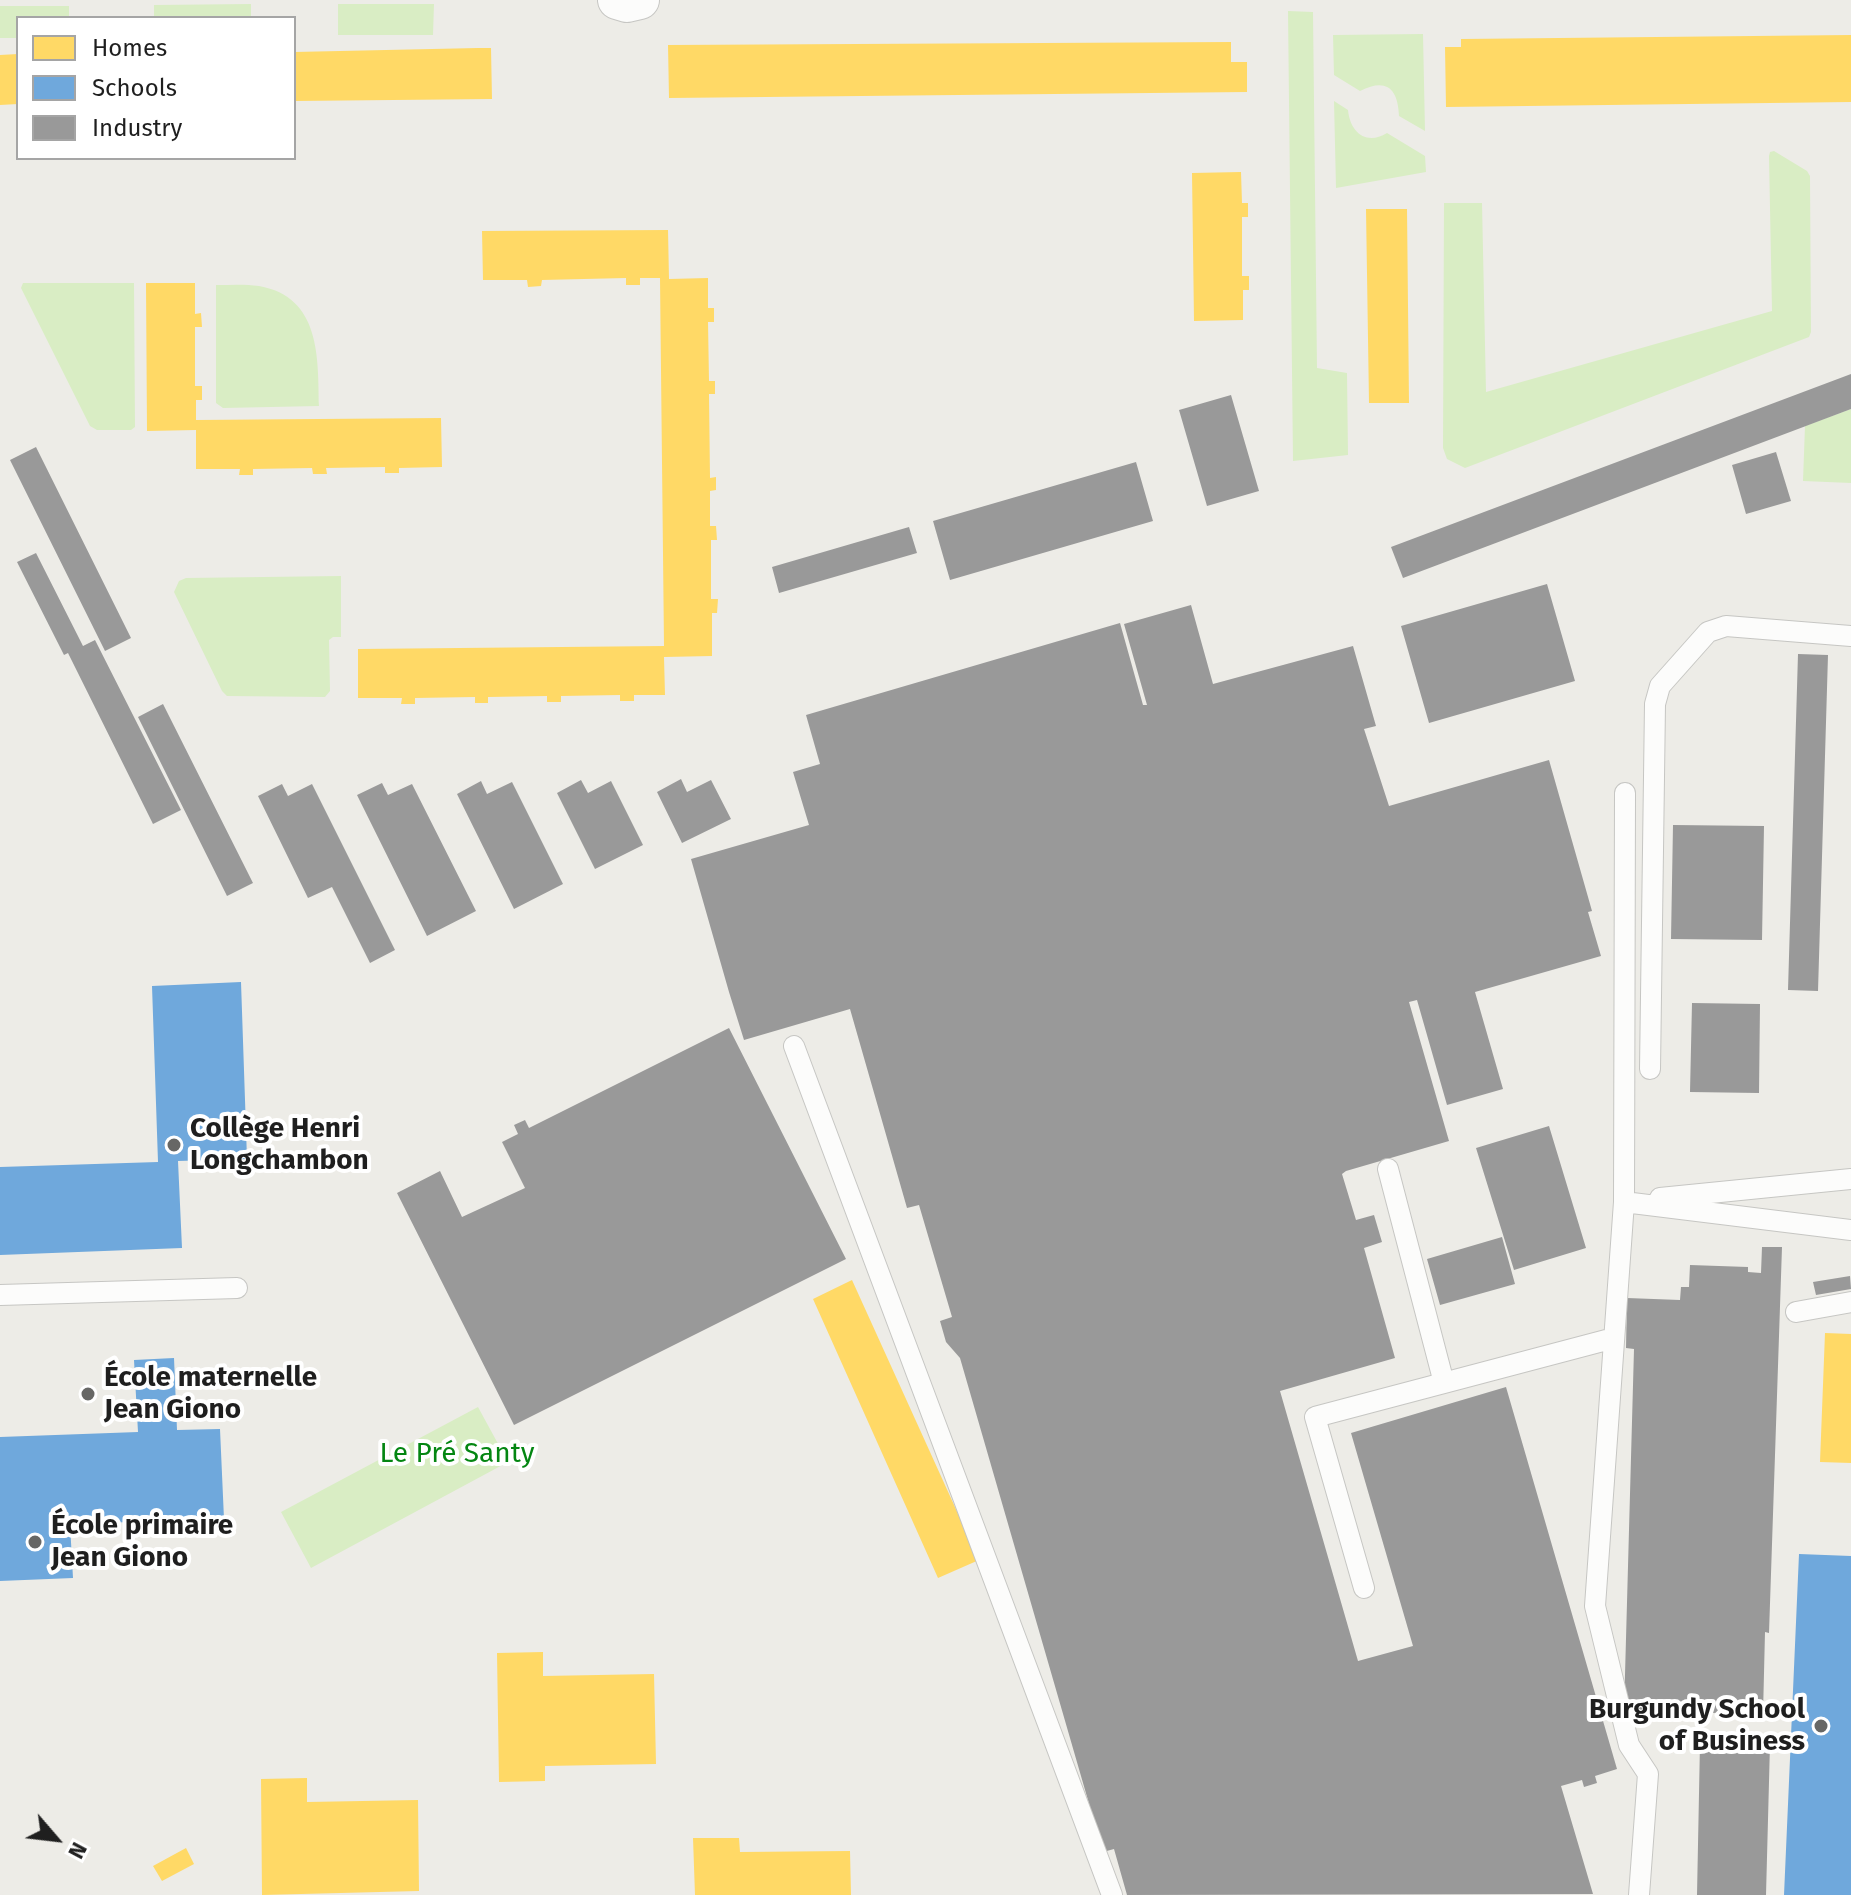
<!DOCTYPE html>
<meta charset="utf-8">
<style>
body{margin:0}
#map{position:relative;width:1851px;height:1895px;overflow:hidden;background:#edece7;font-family:"Fira Sans",sans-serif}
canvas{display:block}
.legend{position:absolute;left:16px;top:16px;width:280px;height:144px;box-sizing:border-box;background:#fff;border:2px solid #a5a5a5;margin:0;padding:10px 14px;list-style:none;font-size:24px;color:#1f1f1f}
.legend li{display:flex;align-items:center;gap:16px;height:40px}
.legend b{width:40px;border:2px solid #a5a5a5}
.north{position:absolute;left:16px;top:1799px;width:80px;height:80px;-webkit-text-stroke:6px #fff;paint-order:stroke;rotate:118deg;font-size:22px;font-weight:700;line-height:32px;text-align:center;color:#1f1f1f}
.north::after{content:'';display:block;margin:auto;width:28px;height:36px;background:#1f1f1f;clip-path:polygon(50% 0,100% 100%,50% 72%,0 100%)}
</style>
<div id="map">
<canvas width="1851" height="1895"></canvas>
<ul class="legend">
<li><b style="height:22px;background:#ffd966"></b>Homes</li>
<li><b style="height:22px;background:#6fa8dc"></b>Schools</li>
<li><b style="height:22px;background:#999"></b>Industry</li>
</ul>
<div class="north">N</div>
</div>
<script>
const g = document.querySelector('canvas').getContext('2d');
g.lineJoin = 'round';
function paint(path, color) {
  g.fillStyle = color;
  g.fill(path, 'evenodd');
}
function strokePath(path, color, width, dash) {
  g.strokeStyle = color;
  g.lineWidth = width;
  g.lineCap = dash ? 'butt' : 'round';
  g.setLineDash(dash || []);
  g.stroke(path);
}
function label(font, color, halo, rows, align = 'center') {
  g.font = font + ' "Fira Sans",sans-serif';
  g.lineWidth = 8;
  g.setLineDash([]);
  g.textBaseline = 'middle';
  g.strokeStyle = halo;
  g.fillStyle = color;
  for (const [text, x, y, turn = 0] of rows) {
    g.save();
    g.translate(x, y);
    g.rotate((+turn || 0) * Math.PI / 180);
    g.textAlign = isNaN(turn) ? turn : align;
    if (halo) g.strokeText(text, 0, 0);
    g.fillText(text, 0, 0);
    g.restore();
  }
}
paint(new Path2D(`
 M 251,4 L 251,18 L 154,18 L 154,5 Z
 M 338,4 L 434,4 L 433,35 L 338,35 Z
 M 0,6 L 69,6 L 69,18 L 18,18 L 18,38 L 0,38 Z
 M 1288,11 L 1313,12 L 1317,368 L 1347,373 L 1348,455 L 1293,461 Z
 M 1423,34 L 1425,131 L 1399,116 C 1398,88 1386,78 1360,91 L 1334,75 L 1333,35 Z
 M 1334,101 L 1348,110 C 1350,132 1366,146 1387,133 L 1425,156 L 1426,172 L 1336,188 Z
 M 1774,151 L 1807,171 L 1810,176 L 1811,332 L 1809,337 L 1465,468 L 1447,459 L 1443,448 L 1444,203 L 1482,203 L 1486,392 L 1772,311 L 1769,156 L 1770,152 Z
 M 23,283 L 134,283 L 135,427 L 131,430 L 97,430 L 90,426 L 21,288 Z
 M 216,285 C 230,285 245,284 259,286 C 321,297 318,358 319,406 L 223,408 L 216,403 Z
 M 1851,409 L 1851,483 L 1803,481 L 1805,426 Z
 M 341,576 L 341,637 L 333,637 L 329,640 L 330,691 L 325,697 L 227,696 L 222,691 L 174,592 L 179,581 L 186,578 Z
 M 478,1407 L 508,1462 L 311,1568 L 281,1512 Z`), '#d9edc4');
paint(new Path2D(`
 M 1851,35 L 1851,102 L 1446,107 L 1445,47 L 1461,47 L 1461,39 Z
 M 1231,42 L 1231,62 L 1247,62 L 1247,92 L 669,98 L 668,45 Z
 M 478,48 L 491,48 L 492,99 L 294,101 L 294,52 Z
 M 18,54 L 18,104 L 0,105 L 0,55 Z
 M 1241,172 L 1242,203 L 1248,203 L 1248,217 L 1242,217 L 1242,276 L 1249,276 L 1249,290 L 1243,290 L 1243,320 L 1194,321 L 1192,173 Z
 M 1366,209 L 1407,209 L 1409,403 L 1369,403 Z
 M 668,230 L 669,279 L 708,278 L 708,308 L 714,308 L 714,322 L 708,322 L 709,381 L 715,381 L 715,394 L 709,394 L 710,478 L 716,477 L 716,490 L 710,491 L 710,526 L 716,526 L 717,540 L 711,540 L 711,599 L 718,599 L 717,613 L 712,613 L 712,656 L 664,657 L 665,695 L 634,695 L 634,701 L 620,701 L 620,695 L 561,696 L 561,702 L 547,702 L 547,696 L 488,697 L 488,703 L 475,703 L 475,697 L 415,698 L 415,704 L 401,704 L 402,698 L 358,698 L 358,649 L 664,646 L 660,278 L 640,278 L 640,285 L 626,285 L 626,278 L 542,280 L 541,286 L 528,287 L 527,280 L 483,280 L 482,231 Z
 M 146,283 L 195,283 L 195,314 L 201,313 L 202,327 L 195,327 L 195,386 L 202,386 L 202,400 L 196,400 L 196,420 L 441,418 L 442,467 L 399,468 L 399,473 L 385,473 L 385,467 L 326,468 L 327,474 L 313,474 L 312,468 L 253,469 L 253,475 L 239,475 L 240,469 L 196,469 L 196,430 L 147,431 Z
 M 852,1280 L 979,1560 L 938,1578 L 813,1299 Z
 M 1825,1333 L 1851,1334 L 1851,1463 L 1820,1462 Z
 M 543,1652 L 543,1676 L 654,1674 L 656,1764 L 545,1766 L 545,1781 L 499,1782 L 497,1653 Z
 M 307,1778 L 307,1802 L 418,1800 L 419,1891 L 262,1895 L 261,1779 Z
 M 693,1838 L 739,1838 L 740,1852 L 850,1851 L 851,1895 L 695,1895 Z
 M 186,1848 L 194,1864 L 162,1881 L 153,1866 Z`), '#ffd966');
paint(new Path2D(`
 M 241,982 L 247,1159 L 178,1161 L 182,1248 L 0,1255 L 0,1167 L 158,1162 L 152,986 Z
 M 174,1358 L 177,1430 L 220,1429 L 224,1519 L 70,1524 L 73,1578 L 0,1581 L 0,1437 L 138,1432 L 134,1360 Z
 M 1799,1554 L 1851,1556 L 1851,1895 L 1784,1895 Z`), '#6fa8dc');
paint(new Path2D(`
 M 1851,374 L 1851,409 L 1403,578 L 1391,547 Z
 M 1231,395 L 1259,491 L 1207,506 L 1179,410 Z
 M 36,447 L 131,638 L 105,651 L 10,460 Z
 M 1776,452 L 1791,501 L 1746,514 L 1732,465 Z
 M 1136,462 L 1153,521 L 950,580 L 933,521 Z
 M 909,527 L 917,553 L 779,593 L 772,567 Z
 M 36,553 L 83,646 L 95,640 L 181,810 L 153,824 L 68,653 L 64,655 L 17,562 Z
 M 1547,584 L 1575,681 L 1429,723 L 1401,626 Z
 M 1191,605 L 1213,684 L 1353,646 L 1376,726 L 1364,729 L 1389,806 L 1549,760 L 1592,911 L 1588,912 L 1601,956 L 1475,992 L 1503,1089 L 1447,1105 L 1417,1000 L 1409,1002 L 1449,1141 L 1346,1171 L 1342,1174 L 1356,1220 L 1374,1215 L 1382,1242 L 1364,1248 L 1395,1358 L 1280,1391 L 1358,1661 L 1413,1646 L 1351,1433 L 1506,1387 L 1617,1769 L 1595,1776 L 1597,1783 L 1584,1787 L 1582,1780 L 1561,1786 L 1593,1894 L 1127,1895 L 1114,1849 L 1103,1852 L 960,1358 L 946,1342 L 940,1321 L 952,1317 L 919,1205 L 907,1208 L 850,1009 L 744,1040 L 729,992 L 691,859 L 809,825 L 793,772 L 820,764 L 806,715 L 1120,623 L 1143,705 L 1147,705 L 1124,624 Z
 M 1798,654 L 1828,655 L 1818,991 L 1788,990 Z
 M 163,704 L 253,883 L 227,896 L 138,717 Z
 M 681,779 L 687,792 L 711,780 L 731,819 L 682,843 L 657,792 Z
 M 581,780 L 588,793 L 611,781 L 643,845 L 595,869 L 557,793 Z
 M 481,781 L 487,794 L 512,782 L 563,884 L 514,909 L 457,794 Z
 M 382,783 L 388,795 L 412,784 L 476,911 L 427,936 L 357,795 Z
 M 282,784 L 288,796 L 312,784 L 395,950 L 370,963 L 332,887 L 308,898 L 258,796 Z
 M 1673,825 L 1764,826 L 1762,940 L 1671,939 Z
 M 1692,1003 L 1760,1004 L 1759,1093 L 1690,1092 Z
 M 729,1028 L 846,1259 L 514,1425 L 397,1193 L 440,1171 L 462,1217 L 525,1188 L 502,1142 L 518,1134 L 514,1125 L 525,1120 L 529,1128 Z
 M 1549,1126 L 1586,1248 L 1514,1270 L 1476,1148 Z
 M 1502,1237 L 1515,1284 L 1440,1305 L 1427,1259 Z
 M 1762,1247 L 1782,1247 L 1769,1633 L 1765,1632 L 1763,1714 L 1624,1711 L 1634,1349 L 1626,1348 L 1627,1298 L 1680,1300 L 1681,1287 L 1689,1287 L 1690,1265 L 1748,1267 L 1748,1272 L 1761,1273 Z
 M 1850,1276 L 1851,1289 L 1816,1295 L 1813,1282 Z
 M 1700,1743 L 1770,1744 L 1766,1895 L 1697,1895 Z`), '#999');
const service = new Path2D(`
 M 1625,793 L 1624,1202 L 1595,1606 L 1629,1745 L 1648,1774 L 1639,1895
 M 794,1046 L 1112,1895
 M 1650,1069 L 1655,704 L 1660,686 L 1708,632 L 1726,626 L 1851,636
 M 1388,1169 L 1444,1383
 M 1660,1198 L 1851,1179
 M 1624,1202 L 1851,1230
 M 0,1295 L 237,1288
 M 1796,1312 L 1851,1302
 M 1364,1588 L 1315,1417 L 1614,1338`);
const minor = new Path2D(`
 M 617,0 L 627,3 L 640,0`);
strokePath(service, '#c6c6c3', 22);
strokePath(minor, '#c6c6c3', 40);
strokePath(service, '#fcfcfb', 20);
strokePath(minor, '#fcfcfb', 38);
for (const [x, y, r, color] of [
 [174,1145,8,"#676765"],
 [88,1394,8,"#676765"],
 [35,1542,8,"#676765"],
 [1821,1726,8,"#676765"]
]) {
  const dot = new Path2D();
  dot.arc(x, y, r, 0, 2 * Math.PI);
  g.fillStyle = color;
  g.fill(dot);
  strokePath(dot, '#fff', 3);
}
label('bold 28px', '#1f1f1f', '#fff', [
 ["Collège Henri",190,1129],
 ["Longchambon",190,1161],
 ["École maternelle",104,1378],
 ["Jean Giono",104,1410],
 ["École primaire",51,1526],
 ["Jean Giono",51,1558],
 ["Burgundy School",1805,1710,"right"],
 ["of Business",1805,1742,"right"]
], 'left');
label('28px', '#048612', '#fff', [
 ["Le Pré Santy",457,1454]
]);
</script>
